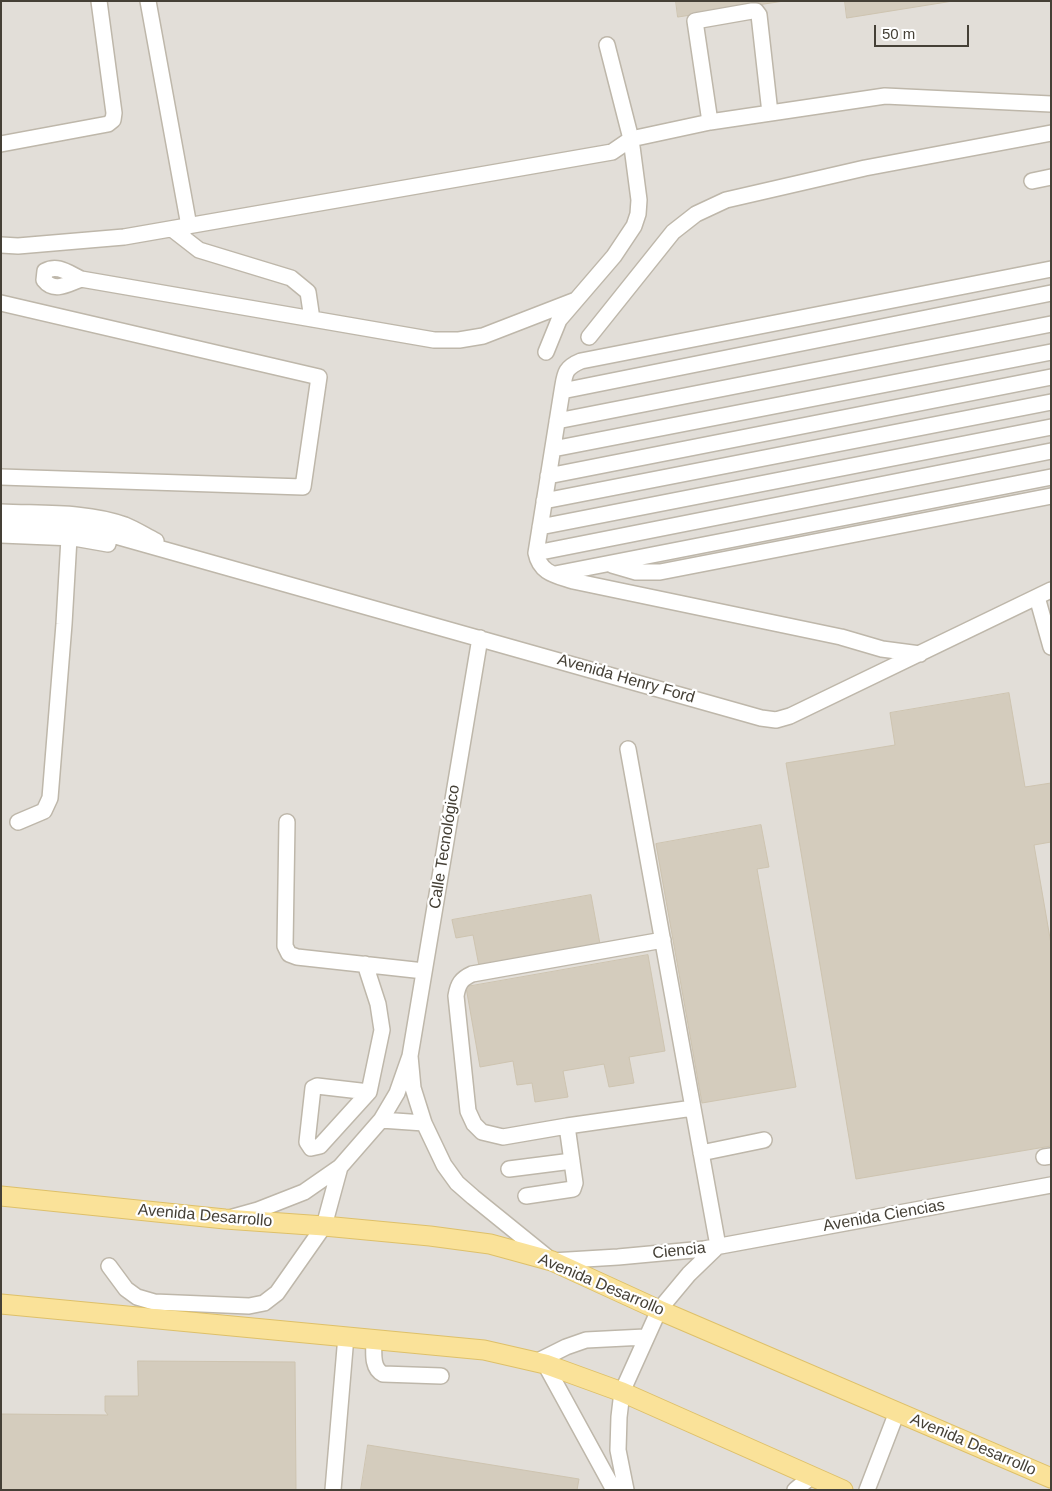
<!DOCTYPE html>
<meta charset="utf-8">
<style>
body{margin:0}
#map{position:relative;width:1052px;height:1491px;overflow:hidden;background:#f3efe7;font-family:Arial,sans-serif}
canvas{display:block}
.frame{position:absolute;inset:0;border:2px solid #454036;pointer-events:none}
.scale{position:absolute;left:874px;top:25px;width:95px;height:22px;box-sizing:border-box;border:2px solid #454036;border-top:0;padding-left:6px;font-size:15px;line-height:18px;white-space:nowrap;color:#454036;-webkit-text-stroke:4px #fff;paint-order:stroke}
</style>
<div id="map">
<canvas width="1052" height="1491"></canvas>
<div class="frame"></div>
<div class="scale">50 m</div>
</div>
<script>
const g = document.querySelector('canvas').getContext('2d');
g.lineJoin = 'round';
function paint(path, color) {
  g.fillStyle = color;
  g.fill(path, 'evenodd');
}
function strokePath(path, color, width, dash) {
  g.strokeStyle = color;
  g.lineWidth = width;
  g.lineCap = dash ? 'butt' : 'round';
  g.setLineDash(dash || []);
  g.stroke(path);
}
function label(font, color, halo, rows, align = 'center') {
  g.font = font + ' Arial,sans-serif';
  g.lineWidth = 4.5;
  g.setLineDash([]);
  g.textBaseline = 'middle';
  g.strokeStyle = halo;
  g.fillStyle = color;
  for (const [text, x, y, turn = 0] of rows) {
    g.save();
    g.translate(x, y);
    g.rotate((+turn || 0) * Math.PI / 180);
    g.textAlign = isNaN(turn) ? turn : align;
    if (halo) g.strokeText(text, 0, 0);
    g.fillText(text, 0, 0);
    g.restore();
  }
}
paint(new Path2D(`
 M 1,1 L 1051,1 L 1051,1490 L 1,1490 Z`), '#e2ded8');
const building = new Path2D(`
 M 676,1 L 784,1 L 678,17 Z
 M 845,1 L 953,1 L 847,18 Z
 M 1009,693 L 1025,787 L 1051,783 L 1051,842 L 1034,845 L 1051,944 L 1051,1146 L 856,1179 L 786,763 L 895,745 L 890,713 Z
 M 761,825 L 769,867 L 757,869 L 796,1087 L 702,1103 L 656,844 Z
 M 591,895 L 600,944 L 479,966 L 473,935 L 456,938 L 452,920 Z
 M 648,955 L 665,1051 L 629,1057 L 634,1083 L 609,1087 L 604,1064 L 563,1071 L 568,1097 L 535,1102 L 532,1083 L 517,1085 L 513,1061 L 480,1067 L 466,987 Z
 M 138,1361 L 295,1362 L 296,1490 L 1,1490 L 1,1414 L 108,1415 L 105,1411 L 105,1396 L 138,1396 Z
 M 368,1445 L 579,1479 L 577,1490 L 361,1490 Z`);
paint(building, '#d4ccbd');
strokePath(building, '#cec4b0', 1);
const minor = new Path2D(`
 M 148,1 L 189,226
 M 710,122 L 695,21 L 752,11 L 756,11 L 759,15 L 770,113
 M 1,144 L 108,124 L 113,120 L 114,113 L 99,1
 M 1032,181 L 1051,177
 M 172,229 L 199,250 L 291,278 L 308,292 L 312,319
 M 1,245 L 18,246 L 124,237 L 612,152 L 631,139 L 710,122 L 885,96 L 1051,104
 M 1051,269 L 581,361 C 564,368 565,374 562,391 L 1051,293
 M 81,279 C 68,284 54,293 44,280 L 45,271 C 58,264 68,273 81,279 L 434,340 L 459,340 L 483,336 L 576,300
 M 1,303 L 319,377 L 303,487 L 1,477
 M 589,337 L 673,232 L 696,214 L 726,200 L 865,168 L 1051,133
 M 546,352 L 559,320 L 614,256 L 634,226 L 638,214 L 639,200 L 631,139 L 607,45
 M 562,391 L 536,553 C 540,573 555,575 573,581 L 841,637 L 882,649 L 920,654
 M 557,421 L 1051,324
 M 553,449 L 1051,352
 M 548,476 L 1051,377
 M 544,501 L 1051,402
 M 1,512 C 42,514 86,511 125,525 C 135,529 146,536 156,541
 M 1,524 L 83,528 L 105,533 L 761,718 L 776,720 L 790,716 L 1051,590
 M 540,527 L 1051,427
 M 1,535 L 74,538 L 108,544
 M 536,553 L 1051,451
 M 612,565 L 636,572 L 660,572 L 1051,496
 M 555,574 L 1051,477
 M 1037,597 L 1051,647
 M 628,749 L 718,1246
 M 18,822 L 44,811 L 50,798 L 64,624 L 69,538
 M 287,822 L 285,946 L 289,954 L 297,957 L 424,971
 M 663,940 L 472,974 C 461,979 458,984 456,996 L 468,1111 L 474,1124 L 482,1132 L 503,1137 L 567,1126 L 693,1108
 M 365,964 L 378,1004 L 382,1030 L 369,1092 L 320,1146 L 311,1148 L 307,1142 L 313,1088 L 317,1086 L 369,1092
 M 410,1056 L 413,1088 L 424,1123 L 444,1165 L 457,1183 L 473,1197 L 552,1261 L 618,1257 L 704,1249 L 1051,1185
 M 381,1120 L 424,1123
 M 701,1153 L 764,1140
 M 1044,1157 L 1051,1156
 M 509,1169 L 572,1161
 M 526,1196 L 573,1189 L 575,1183 L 567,1126
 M 233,1217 L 258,1210 L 304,1192 L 340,1167 L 381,1120 L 397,1093 L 410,1056 L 480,638
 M 109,1266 L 126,1289 L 137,1297 L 154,1302 L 249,1306 L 264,1303 L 277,1293 L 324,1226 L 340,1167
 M 374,1339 C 374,1351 371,1368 383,1374 L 441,1376
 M 536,1362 L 566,1347 L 586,1340 L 645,1337
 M 545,1364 L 614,1490
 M 333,1490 L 346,1336
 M 626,1490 L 618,1450 L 619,1417 L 622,1392 L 659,1310 L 689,1274 L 718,1246
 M 795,1490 L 812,1476
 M 867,1490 L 897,1412`);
const major = new Path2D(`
 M 1,1196 L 225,1219 L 324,1226 L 430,1236 L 490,1244 L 552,1261 L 659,1310 L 1051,1478
 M 1,1304 L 484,1350 L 545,1364 L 622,1392 L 843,1490`);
strokePath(minor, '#beb7aa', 18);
strokePath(major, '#dec069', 21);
strokePath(minor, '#fff', 15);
strokePath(major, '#fae299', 19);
label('16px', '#454036', '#fff', [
 ["Avenida Henry Ford",626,679,16],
 ["Calle Tecnológico",445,847,-81],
 ["Avenida Desarrollo",205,1216,5],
 ["Avenida Ciencias",884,1216,-10],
 ["Ciencia",679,1251,-6],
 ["Avenida Desarrollo",601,1285,23],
 ["Avenida Desarrollo",973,1445,23]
]);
</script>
